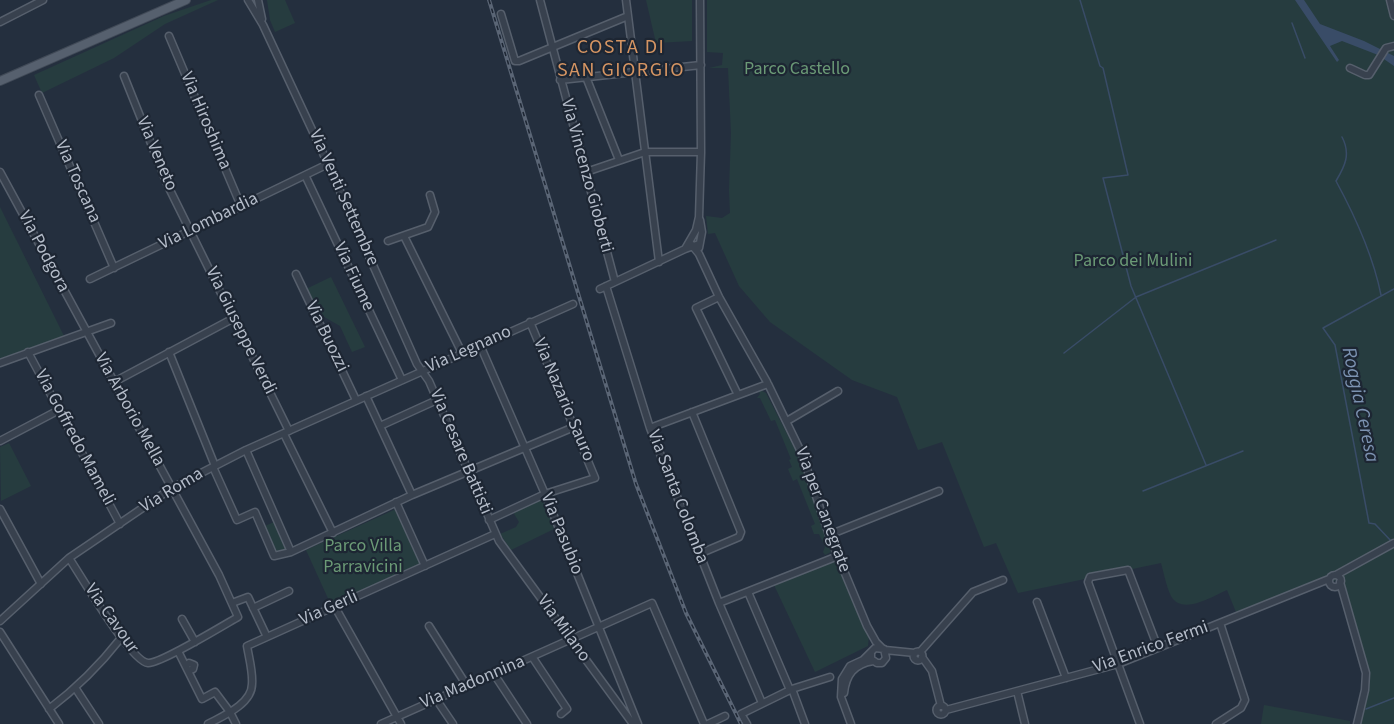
<!DOCTYPE html>
<style>
body{margin:0}
canvas{display:block;background:#242f3e}
</style>
<canvas width="1394" height="724"></canvas>
<script>
const g = document.querySelector('canvas').getContext('2d');
g.lineJoin = 'round';
function paint(path, color) {
  g.fillStyle = color;
  g.fill(path, 'evenodd');
}
function strokePath(path, color, width, dash) {
  g.strokeStyle = color;
  g.lineWidth = width;
  g.lineCap = dash ? 'butt' : 'round';
  g.setLineDash(dash || []);
  g.stroke(path);
}
function label(font, color, halo, rows, align = 'center') {
  g.font = font + ' "Source Sans 3",sans-serif';
  g.lineWidth = 4.5;
  g.setLineDash([]);
  g.textBaseline = 'middle';
  g.strokeStyle = halo;
  g.fillStyle = color;
  for (const [text, x, y, turn = 0] of rows) {
    g.save();
    g.translate(x, y);
    g.rotate((+turn || 0) * Math.PI / 180);
    g.textAlign = isNaN(turn) ? turn : align;
    if (halo) g.strokeText(text, 0, 0);
    g.fillText(text, 0, 0);
    g.restore();
  }
}
paint(new Path2D(`
 M 211,0 L 218,0 L 165,24 L 114,58 L 42,93 L 34,75 L 164,16 Z
 M 267,0 L 285,0 L 295,23 L 275,32 L 270,20 Z
 M 646,0 L 692,0 L 692,41 L 656,43 Z
 M 707,0 L 1394,0 L 1394,724 L 1360,724 L 1368,690 L 1369,678 L 1342,578 L 1244,616 L 1241,610 L 1236,612 L 1227,590 C 1213,596 1182,616 1171,596 C 1166,586 1164,573 1161,563 L 1018,593 L 996,543 L 984,547 L 942,442 L 918,450 L 897,397 L 852,380 L 770,322 L 739,286 L 715,233 L 708,234 L 706,216 L 722,218 L 730,213 L 729,190 L 731,133 L 728,68 L 709,68 L 722,65 L 723,53 L 707,52 Z
 M 0,207 L 64,336 L 0,359 Z
 M 331,277 L 365,347 L 352,352 L 340,326 L 319,314 L 306,289 Z
 M 758,389 L 766,393 L 798,455 L 831,552 L 825,555 L 823,552 L 825,547 L 819,534 L 814,534 L 811,526 L 815,524 L 797,479 L 793,481 L 788,469 L 792,467 L 789,460 L 791,459 L 775,420 L 771,421 L 760,398 L 757,398 L 760,394 Z
 M 9,443 L 31,486 L 1,501 L 0,447 Z
 M 541,499 L 544,501 L 554,529 L 511,550 L 500,534 L 516,527 L 519,522 L 513,512 Z
 M 396,509 L 421,564 L 331,605 L 306,550 Z
 M 276,521 L 289,551 L 275,555 L 263,527 Z
 M 835,560 L 869,635 L 868,646 L 815,672 L 774,585 Z
 M 1264,705 L 1350,721 L 1350,724 L 1261,724 Z`), '#263c3f');
paint(new Path2D(`
 M 1295,0 L 1304,0 L 1320,24 L 1364,41 L 1394,56 L 1394,66 L 1378,55 L 1342,41 L 1330,46 L 1339,60 L 1337,62 Z`), '#394c67');
strokePath(new Path2D(`
 M 1080,0 L 1100,66 L 1103,68 L 1128,175 L 1103,178 L 1131,286 L 1206,465
 M 1292,23 L 1305,58
 M 1342,137 C 1351,154 1345,166 1336,181 C 1355,216 1373,255 1381,295
 M 1064,353 L 1136,297 L 1276,240
 M 1143,491 L 1243,451
 M 1392,542 L 1375,524 L 1369,523 L 1335,345 L 1323,328 L 1394,289
 M 1366,709 L 1394,698`), '#394c67', 1.5);
const minor = new Path2D(`
 M 248,0 L 263,25 L 328,164 L 417,364 L 429,381 L 499,541 L 633,724
 M 258,0 L 262,19
 M 540,0 L 615,282
 M 626,0 L 659,262
 M 1390,0 L 1394,16
 M 501,14 L 515,61 L 519,61 L 628,16
 M 0,22 L 43,0
 M 169,36 L 241,206
 M 1350,68 L 1365,75 L 1369,75 L 1386,48 L 1394,46
 M 124,76 L 168,186 L 289,431
 M 586,77 L 619,160
 M 560,80 L 701,65
 M 39,95 L 114,268
 M 0,172 L 219,575 L 238,617 C 224,625 160,664 148,663 C 131,662 81,576 69,558
 M 586,172 L 645,152 L 701,152
 M 305,175 L 402,380
 M 404,236 L 462,353
 M 388,241 L 428,227 L 435,212 L 430,195
 M 690,243 L 699,254 L 719,297 L 767,382
 M 699,248 L 702,232 L 700,220
 M 685,249 L 696,230 L 699,217 L 701,152 L 700,0
 M 296,274 L 356,400
 M 90,279 L 328,164
 M 606,286 L 650,428 L 719,603 L 762,703
 M 600,289 L 685,249 L 699,244
 M 719,297 L 696,308 L 738,395
 M 480,345 L 545,494 L 638,724
 M 28,352 L 120,524
 M 169,352 L 215,466
 M 0,363 L 111,323
 M 114,382 L 234,318
 M 768,384 L 802,454 L 829,535 L 867,626 L 876,642 L 882,648
 M 366,396 L 412,495
 M 692,412 L 741,532 L 739,537 L 699,554
 M 787,421 L 838,391
 M 380,426 L 437,400
 M 650,428 L 765,385
 M 284,434 L 333,533
 M 0,441 L 59,410
 M 246,450 L 291,552
 M 213,467 L 237,520 L 255,512 L 274,556 L 291,552 L 412,495 L 574,427
 M 396,502 L 425,566
 M 0,509 L 41,584
 M 489,520 L 545,494 L 595,478 L 530,322
 M 829,535 L 939,491
 M 1336,575 L 1394,543
 M1329 581a6 6 0 1 1 12 0a6 6 0 1 1-12 0Z
 M 1340,582 L 1366,673 L 1365,690 L 1357,724
 M 748,592 L 790,690
 M 1037,602 L 1066,678
 M 232,603 L 248,597 L 267,637
 M 719,603 L 838,556
 M 335,607 L 401,724
 M 253,608 L 289,591
 M 182,619 L 195,642
 M 0,621 L 69,558 L 172,488 L 246,450 L 573,304
 M 429,626 L 467,686
 M 0,632 L 59,724
 M 885,650 L 915,653
 M 178,651 L 202,699 L 215,692 L 230,712 L 236,724
 M913.5 656a4.5 4.5 0 1 1 9 0a4.5 4.5 0 1 1-9 0Z
 M 920,652 L 973,592 L 1003,580
 M 922,657 L 932,671 L 941,706
 M 533,658 L 567,709 L 561,714
 M 186,666 L 189,663 L 194,665 L 193,669 L 188,671
 M 494,674 L 527,724
 M 76,689 L 99,724
 M 792,689 L 805,724
 M 1017,691 L 1025,724
 M 844,693 C 846,675 854,664 873,661
 M 436,699 L 453,724
 M936.5 710a4.5 4.5 0 1 1 9 0a4.5 4.5 0 1 1-9 0Z
 M 49,709 C 78,687 99,666 121,638
 M 946,710 L 1118,664 L 1329,579
 M 208,724 C 223,716 252,704 252,684 C 253,672 249,658 247,646 L 495,534
 M 381,724 L 652,603 L 704,724
 M 708,724 L 725,716
 M 747,724 L 741,714 L 792,689 L 830,677
 M 851,724 L 841,697 L 842,679 L 850,666 L 863,660 L 875,648 L 884,649 L 886,658 L 882,663 L 877,663 L 871,659 L 871,654
 M 1140,724 L 1088,582 L 1090,577 L 1128,570 L 1158,648
 M 1216,724 L 1241,708 L 1245,700 L 1220,623`);
const major = new Path2D(`
 M 0,81 L 186,0`);
strokePath(minor, '#565f6c', 9);
strokePath(major, '#414a57', 10);
strokePath(minor, '#38414e', 6);
strokePath(major, '#56606e', 8);
const rail = new Path2D(`
 M 489,0 L 636,484 L 686,613 L 741,724`);
strokePath(rail, '#5a6575', 4);
strokePath(rail, '#1d2633', 1.5, [4.5]);
label('18px', '#6b9a76', '#1d2633', [
 ["Parco Castello",797,70],
 ["Parco dei Mulini",1133,262],
 ["Parco Villa",363,547],
 ["Parravicini",363,568]
]);
label('18px', '#b4bcc9', '#1d2633', [
 ["Via Hiroshima",205,121,67],
 ["Via Veneto",156,154,67],
 ["Via Vincenzo Gioberti",586,176,75],
 ["Via Toscana",77,182,66],
 ["Via Venti Settembre",343,198,66],
 ["Via Lombardia",209,222,-26],
 ["Via Podgora",43,252,62],
 ["Via Fiume",353,277,65],
 ["Via Giuseppe Verdi",240,331,64],
 ["Via Buozzi",326,337,64],
 ["Via Legnano",469,350,-24],
 ["Via Nazario Sauro",563,400,67],
 ["Via Arborio Mella",129,410,61],
 ["Via Goffredo Mameli",74,438,62],
 ["Via Cesare Battisti",460,452,67],
 ["Via Roma",172,491,-31],
 ["Via Santa Colomba",677,497,69],
 ["Via per Canegrate",822,510,70],
 ["Via Pasubio",561,534,68],
 ["Via Gerli",329,609,-24],
 ["Via Cavour",111,619,55],
 ["Via Milano",563,629,54],
 ["Via Enrico Fermi",1151,648,-20],
 ["Via Madonnina",473,683,-23]
]);
g.letterSpacing = '1.5px';
label('20px', '#d59563', '#1d2633', [
 ["COSTA DI",621,49],
 ["SAN GIORGIO",621,72]
]);
g.letterSpacing = '0px';
label('italic 20px', '#7c92b1', '#1d2633', [
 ["Roggia Ceresa",1359,405,78]
]);
</script>
